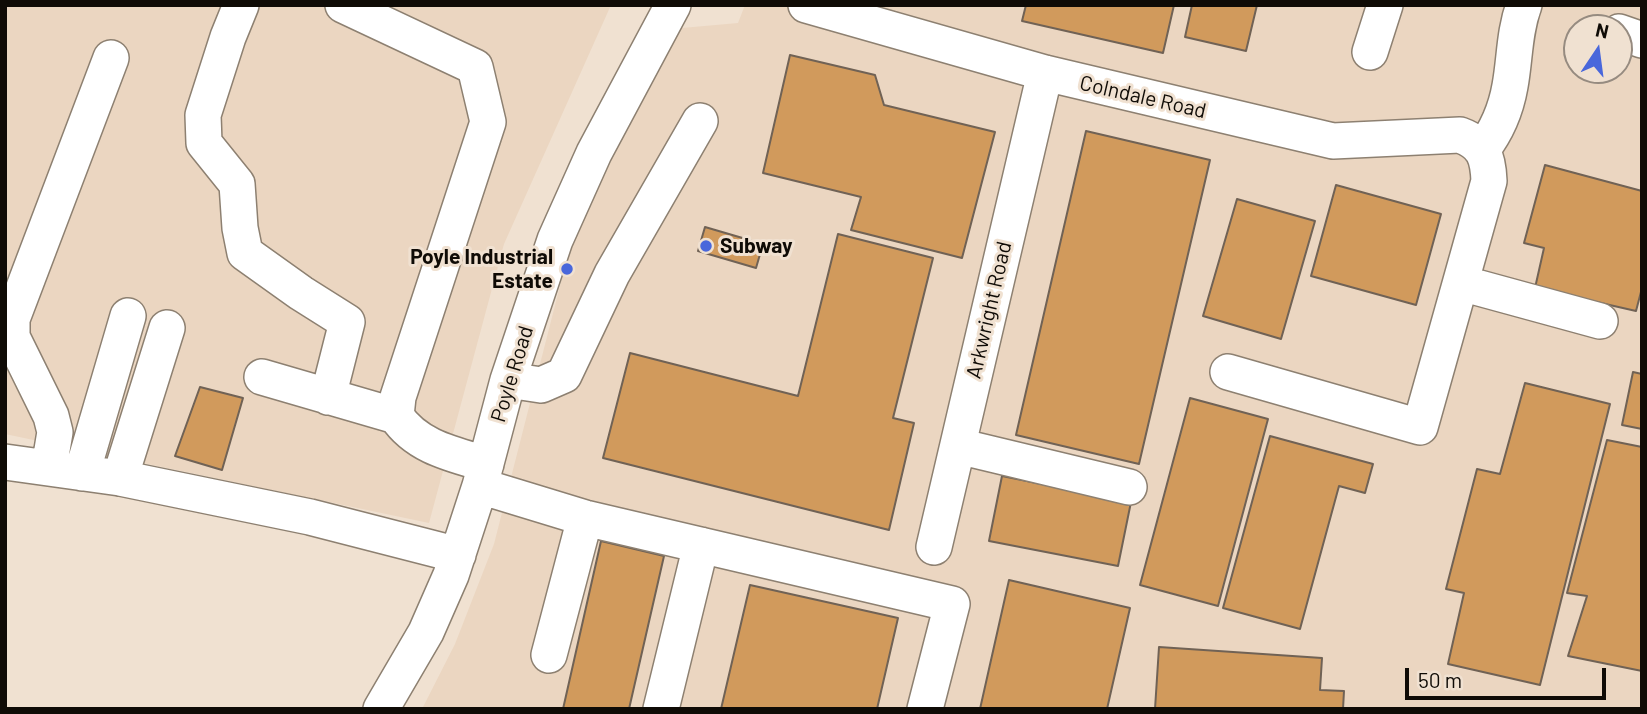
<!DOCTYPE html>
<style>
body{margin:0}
#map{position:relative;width:1647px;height:714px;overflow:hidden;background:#f0e1d1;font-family:Barlow,sans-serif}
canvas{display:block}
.frame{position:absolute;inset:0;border:7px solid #0f0b06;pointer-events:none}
.north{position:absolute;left:1563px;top:14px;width:70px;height:70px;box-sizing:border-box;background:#f0e1d1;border:2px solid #968b80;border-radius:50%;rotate:13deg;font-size:19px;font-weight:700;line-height:28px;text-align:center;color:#0f0b06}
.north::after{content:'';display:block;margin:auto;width:24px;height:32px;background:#4967db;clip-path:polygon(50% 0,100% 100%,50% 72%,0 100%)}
.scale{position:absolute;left:1405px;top:668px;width:201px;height:32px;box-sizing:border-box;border:4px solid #0f0b06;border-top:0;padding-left:9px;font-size:21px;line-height:24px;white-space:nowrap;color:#0f0b06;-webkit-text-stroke:5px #f0e1d1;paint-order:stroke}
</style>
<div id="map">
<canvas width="1647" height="714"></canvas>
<div class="frame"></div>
<div class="north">N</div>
<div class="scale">50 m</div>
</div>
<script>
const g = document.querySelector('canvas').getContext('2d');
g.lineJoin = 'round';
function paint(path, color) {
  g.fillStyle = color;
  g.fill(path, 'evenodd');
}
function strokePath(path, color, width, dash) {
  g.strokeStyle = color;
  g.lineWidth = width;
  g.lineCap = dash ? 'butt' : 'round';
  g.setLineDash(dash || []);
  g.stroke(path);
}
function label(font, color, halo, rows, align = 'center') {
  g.font = font + ' Barlow,sans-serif';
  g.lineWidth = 6;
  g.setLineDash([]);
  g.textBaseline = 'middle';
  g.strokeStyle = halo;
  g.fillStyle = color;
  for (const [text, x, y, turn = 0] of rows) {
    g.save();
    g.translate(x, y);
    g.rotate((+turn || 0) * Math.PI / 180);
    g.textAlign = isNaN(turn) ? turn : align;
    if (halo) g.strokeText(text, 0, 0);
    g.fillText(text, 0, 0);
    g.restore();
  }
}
paint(new Path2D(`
 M 5,5 L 611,5 L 504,244 L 429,523 L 5,434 Z
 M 745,5 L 1642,5 L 1642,709 L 422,709 L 455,644 L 494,544 L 573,235 L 631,111 L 682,28 L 738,23 ZM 1577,28 L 1619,28 L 1619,70 L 1577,70 Z`), '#ebd6c1');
const building = new Path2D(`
 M 1026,5 L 1174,5 L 1163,53 L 1022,21 Z
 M 1192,5 L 1257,5 L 1246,51 L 1185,37 Z
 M 790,55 L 875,75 L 884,105 L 995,132 L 962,258 L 851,230 L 861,197 L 763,173 Z
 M 1086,131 L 1210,160 L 1139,464 L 1016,435 Z
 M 1545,165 L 1642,191 L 1642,288 L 1636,311 L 1535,288 L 1544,248 L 1524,243 Z
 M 1336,185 L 1441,214 L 1416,305 L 1311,276 Z
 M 1237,199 L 1315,221 L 1281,339 L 1203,316 Z
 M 705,227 L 763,244 L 756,268 L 698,251 Z
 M 838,234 L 933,258 L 893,418 L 914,423 L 889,530 L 603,458 L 630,353 L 798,396 Z
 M 1633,372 L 1642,374 L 1642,429 L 1622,425 Z
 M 1525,383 L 1610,404 L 1540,685 L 1448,664 L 1464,593 L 1446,589 L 1477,469 L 1500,474 Z
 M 200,387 L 243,398 L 222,470 L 175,456 Z
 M 1190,398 L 1268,419 L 1218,606 L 1140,585 Z
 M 1270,436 L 1373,464 L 1365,493 L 1339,486 L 1300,629 L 1223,608 Z
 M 1607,440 L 1642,447 L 1642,671 L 1568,656 L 1587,596 L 1567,593 Z
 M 1002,476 L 1131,502 L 1118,566 L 989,541 Z
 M 601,541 L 664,556 L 629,709 L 563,709 Z
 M 1009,580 L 1130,608 L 1107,709 L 980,709 Z
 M 750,585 L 898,618 L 877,709 L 721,709 Z
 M 1159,647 L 1322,658 L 1320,690 L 1344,691 L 1343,709 L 1155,709 Z`);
paint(building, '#d19a5c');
strokePath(building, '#706255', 2);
const minor = new Path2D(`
 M 241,5 L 228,37 L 203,115 L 204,143 L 237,184 L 240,228 L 245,253 L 301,293 L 347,322 L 328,397
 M 343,5 L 475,67 L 488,122 L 398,397 L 396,416 C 417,447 452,454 486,464
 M 806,5 L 1045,73 L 1333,141 L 1460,135 C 1484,144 1488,157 1489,181 L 1420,427 L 1228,372
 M 1619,32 L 1642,40
 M 1370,52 L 1385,5
 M 1482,150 C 1496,132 1506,109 1510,86 C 1515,59 1514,32 1524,5
 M 1461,283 L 1600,321
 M 262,377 L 396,416
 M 508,380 L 541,385 L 564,375 L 612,274 L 700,121
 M 958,446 L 1129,487
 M 5,462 L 120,478 L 310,517 L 458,555
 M 49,468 L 55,432 L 51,416 L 12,337 L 12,319 L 111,58
 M 82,473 L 128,316
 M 120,478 L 167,328
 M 480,486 L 585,518 L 952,604 L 925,709
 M 934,547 L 1045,73
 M 549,655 L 585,518
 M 381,709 L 426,632 L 451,575 L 480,486 L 508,380 L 555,240 L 594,153 L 673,5
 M 661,709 L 701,545`);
strokePath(minor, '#8d8071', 38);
strokePath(minor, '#fff', 35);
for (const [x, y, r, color] of [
 [706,246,7,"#4967db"],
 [567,269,7,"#4967db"]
]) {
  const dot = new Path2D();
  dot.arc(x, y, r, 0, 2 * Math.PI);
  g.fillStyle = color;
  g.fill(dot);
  strokePath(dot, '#f0e1d1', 2.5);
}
label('21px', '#0f0b06', '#f0e1d1', [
 ["Colndale Road",1143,97,13],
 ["Arkwright Road",989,310,-77],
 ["Poyle Road",512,374,-73]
]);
label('bold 21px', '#0f0b06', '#f0e1d1', [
 ["Subway",720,246],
 ["Poyle Industrial",553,257,"right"],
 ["Estate",553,281,"right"]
], 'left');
</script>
